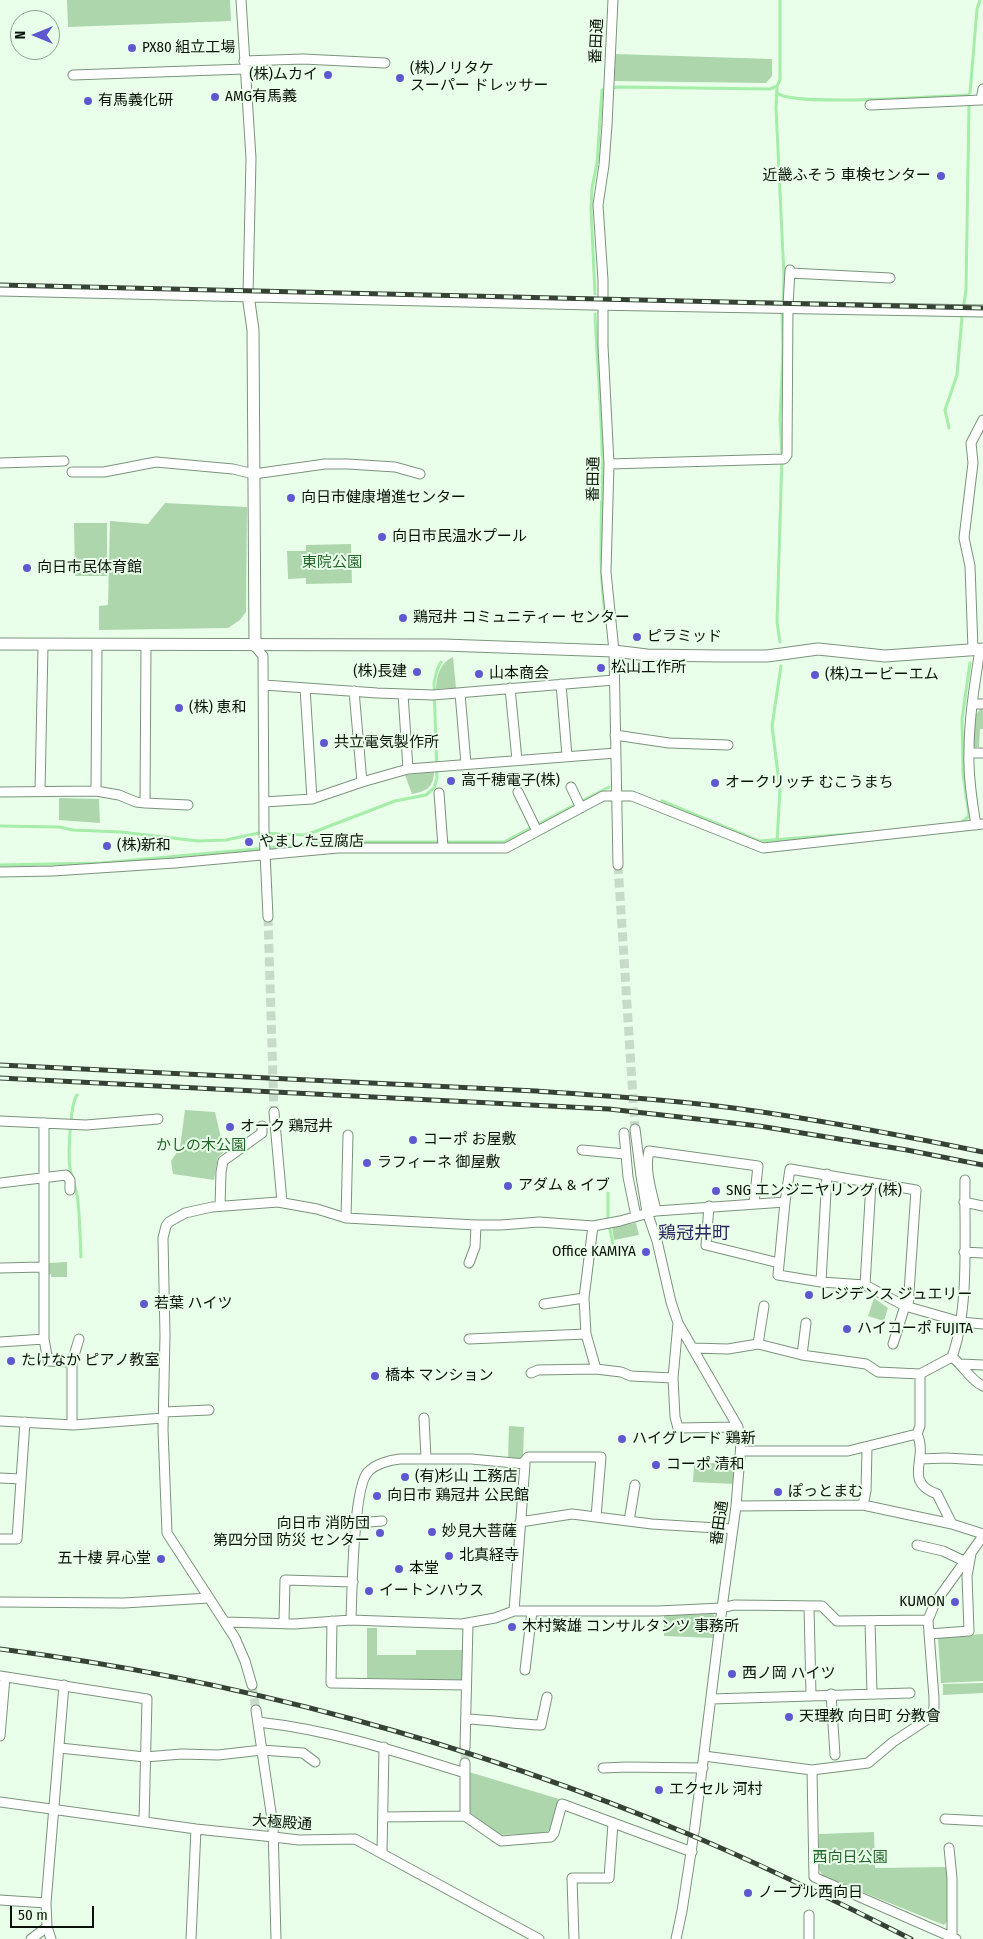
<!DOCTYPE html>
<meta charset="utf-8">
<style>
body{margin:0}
#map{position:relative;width:983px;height:1939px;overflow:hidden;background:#eaffea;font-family:"Fira Sans Condensed",sans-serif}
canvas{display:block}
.north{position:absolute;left:10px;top:10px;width:50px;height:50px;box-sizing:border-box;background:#eaffea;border:1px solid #90a090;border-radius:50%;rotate:270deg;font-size:14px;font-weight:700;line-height:20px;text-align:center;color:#091209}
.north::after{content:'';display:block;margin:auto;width:18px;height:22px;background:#5e57d0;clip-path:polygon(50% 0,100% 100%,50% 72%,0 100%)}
.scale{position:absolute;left:10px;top:1906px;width:84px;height:22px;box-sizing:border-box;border:2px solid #091209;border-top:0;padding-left:6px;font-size:15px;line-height:18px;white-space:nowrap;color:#091209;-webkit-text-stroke:4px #eaffea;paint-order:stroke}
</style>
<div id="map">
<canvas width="983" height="1939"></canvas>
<div class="north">N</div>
<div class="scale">50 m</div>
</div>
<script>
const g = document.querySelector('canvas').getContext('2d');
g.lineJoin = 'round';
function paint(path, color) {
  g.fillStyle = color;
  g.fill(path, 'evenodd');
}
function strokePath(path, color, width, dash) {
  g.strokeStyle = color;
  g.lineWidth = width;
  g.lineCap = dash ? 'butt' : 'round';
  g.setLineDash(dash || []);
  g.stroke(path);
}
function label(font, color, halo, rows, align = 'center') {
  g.font = font + ' "Fira Sans Condensed","Noto Sans JP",sans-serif';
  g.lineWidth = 4;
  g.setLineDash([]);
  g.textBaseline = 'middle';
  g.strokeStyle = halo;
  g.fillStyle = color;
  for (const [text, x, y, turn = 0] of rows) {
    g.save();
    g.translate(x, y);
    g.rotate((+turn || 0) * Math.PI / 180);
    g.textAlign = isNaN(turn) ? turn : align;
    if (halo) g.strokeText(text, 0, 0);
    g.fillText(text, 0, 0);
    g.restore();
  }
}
paint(new Path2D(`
 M 67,0 L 230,0 L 231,21 L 68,27 Z
 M 615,54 L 772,59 L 772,76 L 766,83 L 614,81 Z
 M 165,503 L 247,507 L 246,612 L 240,620 L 228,628 L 99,630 L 99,606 L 108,605 L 110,521 L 148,524 Z
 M 74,523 L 107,523 L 107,576 L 75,576 Z
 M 351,544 L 352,583 L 306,584 L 306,578 L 288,579 L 287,551 L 306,551 L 306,545 Z
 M 453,657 L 456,688 L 436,689 C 437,675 440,663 453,657 Z
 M 980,709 L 983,709 L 983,729 L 980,729 L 979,747 L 973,747 L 976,715 Z
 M 434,772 C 433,788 427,791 412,794 L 405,775 Z
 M 59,798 L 99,799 L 100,823 L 59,820 Z
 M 185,1110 L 215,1112 L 224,1152 L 218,1157 L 214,1180 L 173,1174 L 171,1161 L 180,1148 Z
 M 636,1223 L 639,1235 L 614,1240 L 612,1227 Z
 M 67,1262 L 67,1277 L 51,1277 L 51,1274 L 48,1275 L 48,1263 Z
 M 874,1298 L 888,1308 L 884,1321 L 868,1316 Z
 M 509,1426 L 524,1427 L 523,1459 L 508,1459 Z
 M 735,1462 L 735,1484 L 693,1482 L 694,1464 Z
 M 713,1614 L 716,1618 L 713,1638 L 664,1636 L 664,1615 Z
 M 367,1628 L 377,1628 L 377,1655 L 416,1655 L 416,1650 L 463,1650 L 463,1680 L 367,1678 Z
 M 983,1634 L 983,1681 L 941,1683 L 938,1637 Z
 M 983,1683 L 983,1693 L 943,1695 L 943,1684 Z
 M 469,1772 L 559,1799 L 550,1829 L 546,1833 L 500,1835 L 469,1812 Z
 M 874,1832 L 875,1868 L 947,1867 L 948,1921 L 944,1925 L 823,1876 L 819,1869 L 819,1834 Z`), '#add6ad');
strokePath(new Path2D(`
 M 777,86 L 776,108 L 784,276 L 783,304
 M 777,93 C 793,107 938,96 968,95 L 970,93 L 977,9 L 980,0
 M 595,294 L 591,209 L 592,188 L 597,163 L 602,90 L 618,87 L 770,89 L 777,86 L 780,80 L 780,0
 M 964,304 L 966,290 L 969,105
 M 595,314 C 597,359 601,405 602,450 C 603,507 597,564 606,620
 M 949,428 L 945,410 L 957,375 L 962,317
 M 780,642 L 777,622 L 782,456 L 780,419 L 783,348 L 782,310
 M 662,801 L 759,841 L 863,833
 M 961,823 L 969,816 L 963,774 L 962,719 L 970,663
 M 0,826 L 59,827 L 73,830 L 121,832 L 198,841 L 226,840 L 259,833 L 306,835 L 395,801 L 426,795 L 434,788 L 437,778 L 434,683 L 437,670 L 441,662
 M 777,841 L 780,790 L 772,726 L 781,666
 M 0,865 L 101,863 L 333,842 L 504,842 L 609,787
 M 77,1095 C 70,1104 68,1156 70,1168 C 72,1180 77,1190 78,1202 C 80,1220 80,1239 81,1257
 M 608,1193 L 608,1220 L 614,1250`), '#a6eda9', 3);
strokePath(new Path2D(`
 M 618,865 L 635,1129
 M 268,917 L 274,1112
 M 252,1685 L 256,1710
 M 465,1763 L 465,1748`), '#c8dbc8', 9, [9, 4.5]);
const minor = new Path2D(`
 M 241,0 L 251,158 L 248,295
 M 613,0 L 607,125 L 604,165 L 598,205 L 603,280 L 603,346 L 609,464 L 606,572 L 614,651 L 618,865
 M 244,61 L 303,59 L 385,63
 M 73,75 L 245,69
 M 870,105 L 981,100 L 983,89
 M 790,273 L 890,278
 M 0,463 L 64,461
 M 609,464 L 784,459 L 787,455 L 788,306 L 790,270
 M 72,472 L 104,472 L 156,462 L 233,469 L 254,474 L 325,464 L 348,464 L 395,467 L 420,474
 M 255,646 L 263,656 L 264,831 L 268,917
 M 973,649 L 970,566 L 964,538 L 973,463 L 971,443 L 983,420
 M 561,684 L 567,756
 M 264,685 L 377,693 L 433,695 L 614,680
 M 305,688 L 312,799
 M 510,688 L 517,760
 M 354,691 L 362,782
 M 460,693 L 466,764
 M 403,694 L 408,769
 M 972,704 L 983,704
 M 615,735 L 669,743 L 728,745
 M 969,753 L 983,753
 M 571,787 L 581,808
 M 40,791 L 43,646
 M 96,791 L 97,645
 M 0,792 L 96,791 L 119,795 L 136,802 L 145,803 L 146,645
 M 518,792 L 537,831
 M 439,793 L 443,847
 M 264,802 L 312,799 L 362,782 L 408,769 L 616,753
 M 145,803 L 188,805
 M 976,825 C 972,801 968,776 969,752 C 969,717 975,683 980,649
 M 0,872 L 53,871 L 175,863 L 338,848 L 506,848 L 603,796 L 632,796 L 763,848 L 983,824
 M 274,1112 L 282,1202
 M 0,1121 L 86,1125 L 158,1119
 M 44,1123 L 44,1339 L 48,1361 L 72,1362 L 72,1425
 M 635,1129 L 641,1176 L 647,1212 L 657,1241 L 671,1302 L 678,1323 L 738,1427 L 741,1443 L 736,1506 L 722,1608 L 695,1826 L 682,1911 L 676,1939
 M 624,1133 L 628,1177 L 636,1216
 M 582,1150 L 625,1154
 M 965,1180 C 964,1232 970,1308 952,1357 C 964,1366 970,1380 983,1386
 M 0,1183 L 66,1175 L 70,1180 L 70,1190
 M 785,1202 L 790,1169 L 916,1190 L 908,1307
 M 964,1202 L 983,1206
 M 220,1206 L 221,1172 L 223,1161 L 262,1133 L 262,1126
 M 709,1206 L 706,1245 L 779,1263
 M 656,1211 C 652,1192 644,1170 649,1151 L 758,1166 L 754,1203
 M 346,1218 L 348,1135
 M 593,1226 L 584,1298 L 586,1334 L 596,1369 L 621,1372 L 631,1376 L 673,1378 L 678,1323
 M 964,1252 L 983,1253
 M 469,1263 L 475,1247 L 476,1225
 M 0,1268 L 43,1267
 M 821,1282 L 827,1174
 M 865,1285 L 871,1183
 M 544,1304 L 584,1298
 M 469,1339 L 586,1334
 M 0,1342 L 44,1339
 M 758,1344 L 764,1306
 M 893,1344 L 905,1306
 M 693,1348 L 728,1349 L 758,1344 L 802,1355 L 866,1364 L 878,1372 L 920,1374 L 952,1357
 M 802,1355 L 806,1323
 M 72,1362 L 79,1339
 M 961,1364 L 983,1365
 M 531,1373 L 538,1370 L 596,1369
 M 920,1374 L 920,1426 L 917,1434 C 929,1459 902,1481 937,1494 L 952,1524
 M 673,1378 L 675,1417 L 678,1428 L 738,1427
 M 164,1412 L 209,1410
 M 424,1418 L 426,1458
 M 0,1421 L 74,1425 L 163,1418
 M 741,1451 L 848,1451 L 917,1434
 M 920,1459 L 946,1458 L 983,1460
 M 522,1464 L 528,1457 L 601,1457 L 596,1517
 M 0,1478 L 21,1479
 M 863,1505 L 866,1491 L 867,1448
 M 736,1506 L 863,1505 L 952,1524 L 983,1534
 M 629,1521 L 635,1485
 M 520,1522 L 572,1514 L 652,1524 L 733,1529
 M 356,1523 L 382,1521
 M 0,1539 L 17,1539 L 25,1422
 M 917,1545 L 943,1551 L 964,1561
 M 0,1602 L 124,1603 L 209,1598
 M 809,1606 L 811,1695
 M 351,1620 C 352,1594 353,1487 368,1472 C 375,1464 390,1460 400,1459 L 471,1459 L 525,1464 L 514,1611
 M 332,1621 L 331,1683 L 466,1685
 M 870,1621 L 872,1693
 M 226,1622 L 294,1624 L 351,1620 L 462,1624 L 495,1618 L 514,1611 L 658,1611 L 722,1608 L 734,1605 L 822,1606 L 837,1621 L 928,1620
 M 284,1622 L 285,1580 L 353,1582
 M 929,1634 L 969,1631 L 967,1576 L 971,1554
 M 525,1670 L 532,1611
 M 0,1676 L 147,1699 L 144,1822
 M 252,1685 L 245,1661 L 235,1638 L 167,1533 L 163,1430 L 165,1335 L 163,1238 L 166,1226 L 169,1222 L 185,1213 L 212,1207 L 278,1202 L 317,1209 L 346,1218 L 476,1225 L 501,1225 L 539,1222 L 593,1226 L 620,1221 L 656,1211 L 785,1202 L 778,1275 L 821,1282 L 865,1285 L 905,1306 L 961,1322 L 983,1324
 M 831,1694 L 835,1755
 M 711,1699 L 910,1693
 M 256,1710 L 273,1826 L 276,1939
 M 466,1719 C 491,1720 515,1724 541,1725 L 547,1697
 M 258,1722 C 331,1730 395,1751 465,1773 L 465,1816 L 501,1841 L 551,1837 L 554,1833 L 562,1804 L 692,1852
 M 0,1736 L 5,1677
 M 60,1748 L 145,1757 L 182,1754 L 218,1755 L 262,1750 L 303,1753 L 315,1762
 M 465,1748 L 468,1624
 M 704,1756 L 812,1770 L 868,1763 L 893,1742 L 931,1717 L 934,1708 L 934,1698 L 928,1620 L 935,1603 L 983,1536
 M 603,1768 L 626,1767 L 703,1768
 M 812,1770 L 814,1877 L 956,1939
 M 465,1773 L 465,1763
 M 0,1802 L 196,1829 L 274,1837 L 299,1840 L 355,1839 L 539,1939
 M 383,1817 L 465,1816
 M 945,1819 L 983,1821
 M 949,1848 L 952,1878 L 952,1937
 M 382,1853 L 384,1747
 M 0,1900 L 46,1903
 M 31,1939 L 47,1927
 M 51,1939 L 47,1927 L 46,1903 L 64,1685
 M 191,1939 L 196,1829
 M 574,1939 L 572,1878 L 609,1878 L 613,1823
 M 809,1939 L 809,1915`);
const tertiary = new Path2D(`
 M 0,290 L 592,304 L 983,311
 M 248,295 L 253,330 L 255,646
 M 0,644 L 444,645 L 614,651 L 647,655 L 721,656 L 767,656 L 818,649 L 885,656 L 983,649`);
strokePath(minor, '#7b937c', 11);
strokePath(tertiary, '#7b937c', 13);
strokePath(minor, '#fff', 9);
strokePath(tertiary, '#fff', 11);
const rail = new Path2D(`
 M 0,285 L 983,308
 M 0,1065 L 536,1091 C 611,1096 687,1101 762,1112 C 836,1123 910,1137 983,1152
 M 0,1078 L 609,1109 L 759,1126 L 907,1150 L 983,1165
 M 0,1649 C 237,1679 473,1744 693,1836 C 767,1867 840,1903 911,1939`);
strokePath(rail, '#364236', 5);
strokePath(rail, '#eaffea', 3, [9]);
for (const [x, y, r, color] of [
 [132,48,5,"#5e57d0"],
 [328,75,5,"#5e57d0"],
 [400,78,5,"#5e57d0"],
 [215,97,5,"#5e57d0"],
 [88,101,5,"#5e57d0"],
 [941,176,5,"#5e57d0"],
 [291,498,5,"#5e57d0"],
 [382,537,5,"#5e57d0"],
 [27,568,5,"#5e57d0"],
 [403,618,5,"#5e57d0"],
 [637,637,5,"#5e57d0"],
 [601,668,5,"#5e57d0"],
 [417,672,5,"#5e57d0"],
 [479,674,5,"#5e57d0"],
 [815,675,5,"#5e57d0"],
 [179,708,5,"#5e57d0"],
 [324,743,5,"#5e57d0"],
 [451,781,5,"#5e57d0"],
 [715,783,5,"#5e57d0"],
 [249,842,5,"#5e57d0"],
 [107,846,5,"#5e57d0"],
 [230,1127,5,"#5e57d0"],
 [413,1140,5,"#5e57d0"],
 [367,1163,5,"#5e57d0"],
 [508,1186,5,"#5e57d0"],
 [716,1191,5,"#5e57d0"],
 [646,1252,5,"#5e57d0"],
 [809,1295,5,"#5e57d0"],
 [144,1304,5,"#5e57d0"],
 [847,1329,5,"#5e57d0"],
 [11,1361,5,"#5e57d0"],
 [375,1376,5,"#5e57d0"],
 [622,1439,5,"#5e57d0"],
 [656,1465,5,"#5e57d0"],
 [405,1477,5,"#5e57d0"],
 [778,1492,5,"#5e57d0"],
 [377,1496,5,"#5e57d0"],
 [432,1532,5,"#5e57d0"],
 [380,1533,5,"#5e57d0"],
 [449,1556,5,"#5e57d0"],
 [161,1559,5,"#5e57d0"],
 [399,1569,5,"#5e57d0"],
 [369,1591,5,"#5e57d0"],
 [955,1602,5,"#5e57d0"],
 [512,1627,5,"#5e57d0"],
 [732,1674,5,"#5e57d0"],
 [789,1717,5,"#5e57d0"],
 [659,1790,5,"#5e57d0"],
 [748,1893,5,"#5e57d0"]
]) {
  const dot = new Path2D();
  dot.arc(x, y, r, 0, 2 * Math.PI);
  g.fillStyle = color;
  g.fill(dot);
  strokePath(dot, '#eaffea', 2);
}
label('15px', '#091209', '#eaffea', [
 ["番田通",597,41,-87],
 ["番田通",594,479,-89],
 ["番田通",720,1523,-82],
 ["大極殿通",282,1823,4]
]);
label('15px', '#091209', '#eaffea', [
 ["PX80 組立工場",142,48],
 ["(株)ノリタケ",410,69],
 ["スーパー ドレッサー",410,86],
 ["(株)ムカイ",318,75,"right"],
 ["AMG有馬義",225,97],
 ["有馬義化研",98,101],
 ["近畿ふそう 車検センター",931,176,"right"],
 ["向日市健康増進センター",301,498],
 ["向日市民温水プール",392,537],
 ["向日市民体育館",37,568],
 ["鶏冠井 コミュニティー センター",413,618],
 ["ピラミッド",647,637],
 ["松山工作所",611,668],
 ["(株)長建",407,672,"right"],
 ["山本商会",489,674],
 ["(株)ユービーエム",825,675],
 ["(株) 恵和",189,708],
 ["共立電気製作所",334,743],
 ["高千穂電子(株)",461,781],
 ["オークリッチ むこうまち",725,783],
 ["やました豆腐店",259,842],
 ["(株)新和",117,846],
 ["オーク 鶏冠井",240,1127],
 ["コーポ お屋敷",423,1140],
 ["ラフィーネ 御屋敷",377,1163],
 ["アダム & イブ",518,1186],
 ["SNG エンジニヤリング (株)",726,1191],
 ["Office KAMIYA",636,1252,"right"],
 ["レジデンス ジュエリー",819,1295],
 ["若葉 ハイツ",154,1304],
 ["ハイコーポ FUJITA",857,1329],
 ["たけなか ピアノ教室",21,1361],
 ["橋本 マンション",385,1376],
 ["ハイグレード 鶏新",632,1439],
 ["コーポ 清和",666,1465],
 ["(有)杉山 工務店",415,1477],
 ["ぽっとまむ",788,1492],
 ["向日市 鶏冠井 公民館",387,1496],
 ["向日市 消防団",370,1524,"right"],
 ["第四分団 防災 センター",370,1541,"right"],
 ["妙見大菩薩",442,1532],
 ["北真経寺",459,1556],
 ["五十棲 昇心堂",151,1559,"right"],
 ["本堂",409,1569],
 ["イートンハウス",379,1591],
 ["KUMON",945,1602,"right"],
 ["木村繁雄 コンサルタンツ 事務所",522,1627],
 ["西ノ岡 ハイツ",742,1674],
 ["天理教 向日町 分教會",799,1717],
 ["エクセル 河村",669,1790],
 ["ノーブル西向日",758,1893]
], 'left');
label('15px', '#206528', '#eaffea', [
 ["東院公園",332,563],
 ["かしの木公園",201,1146],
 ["西向日公園",850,1858]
]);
label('18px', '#2a2761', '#eaffea', [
 ["鶏冠井町",694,1234]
]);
</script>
